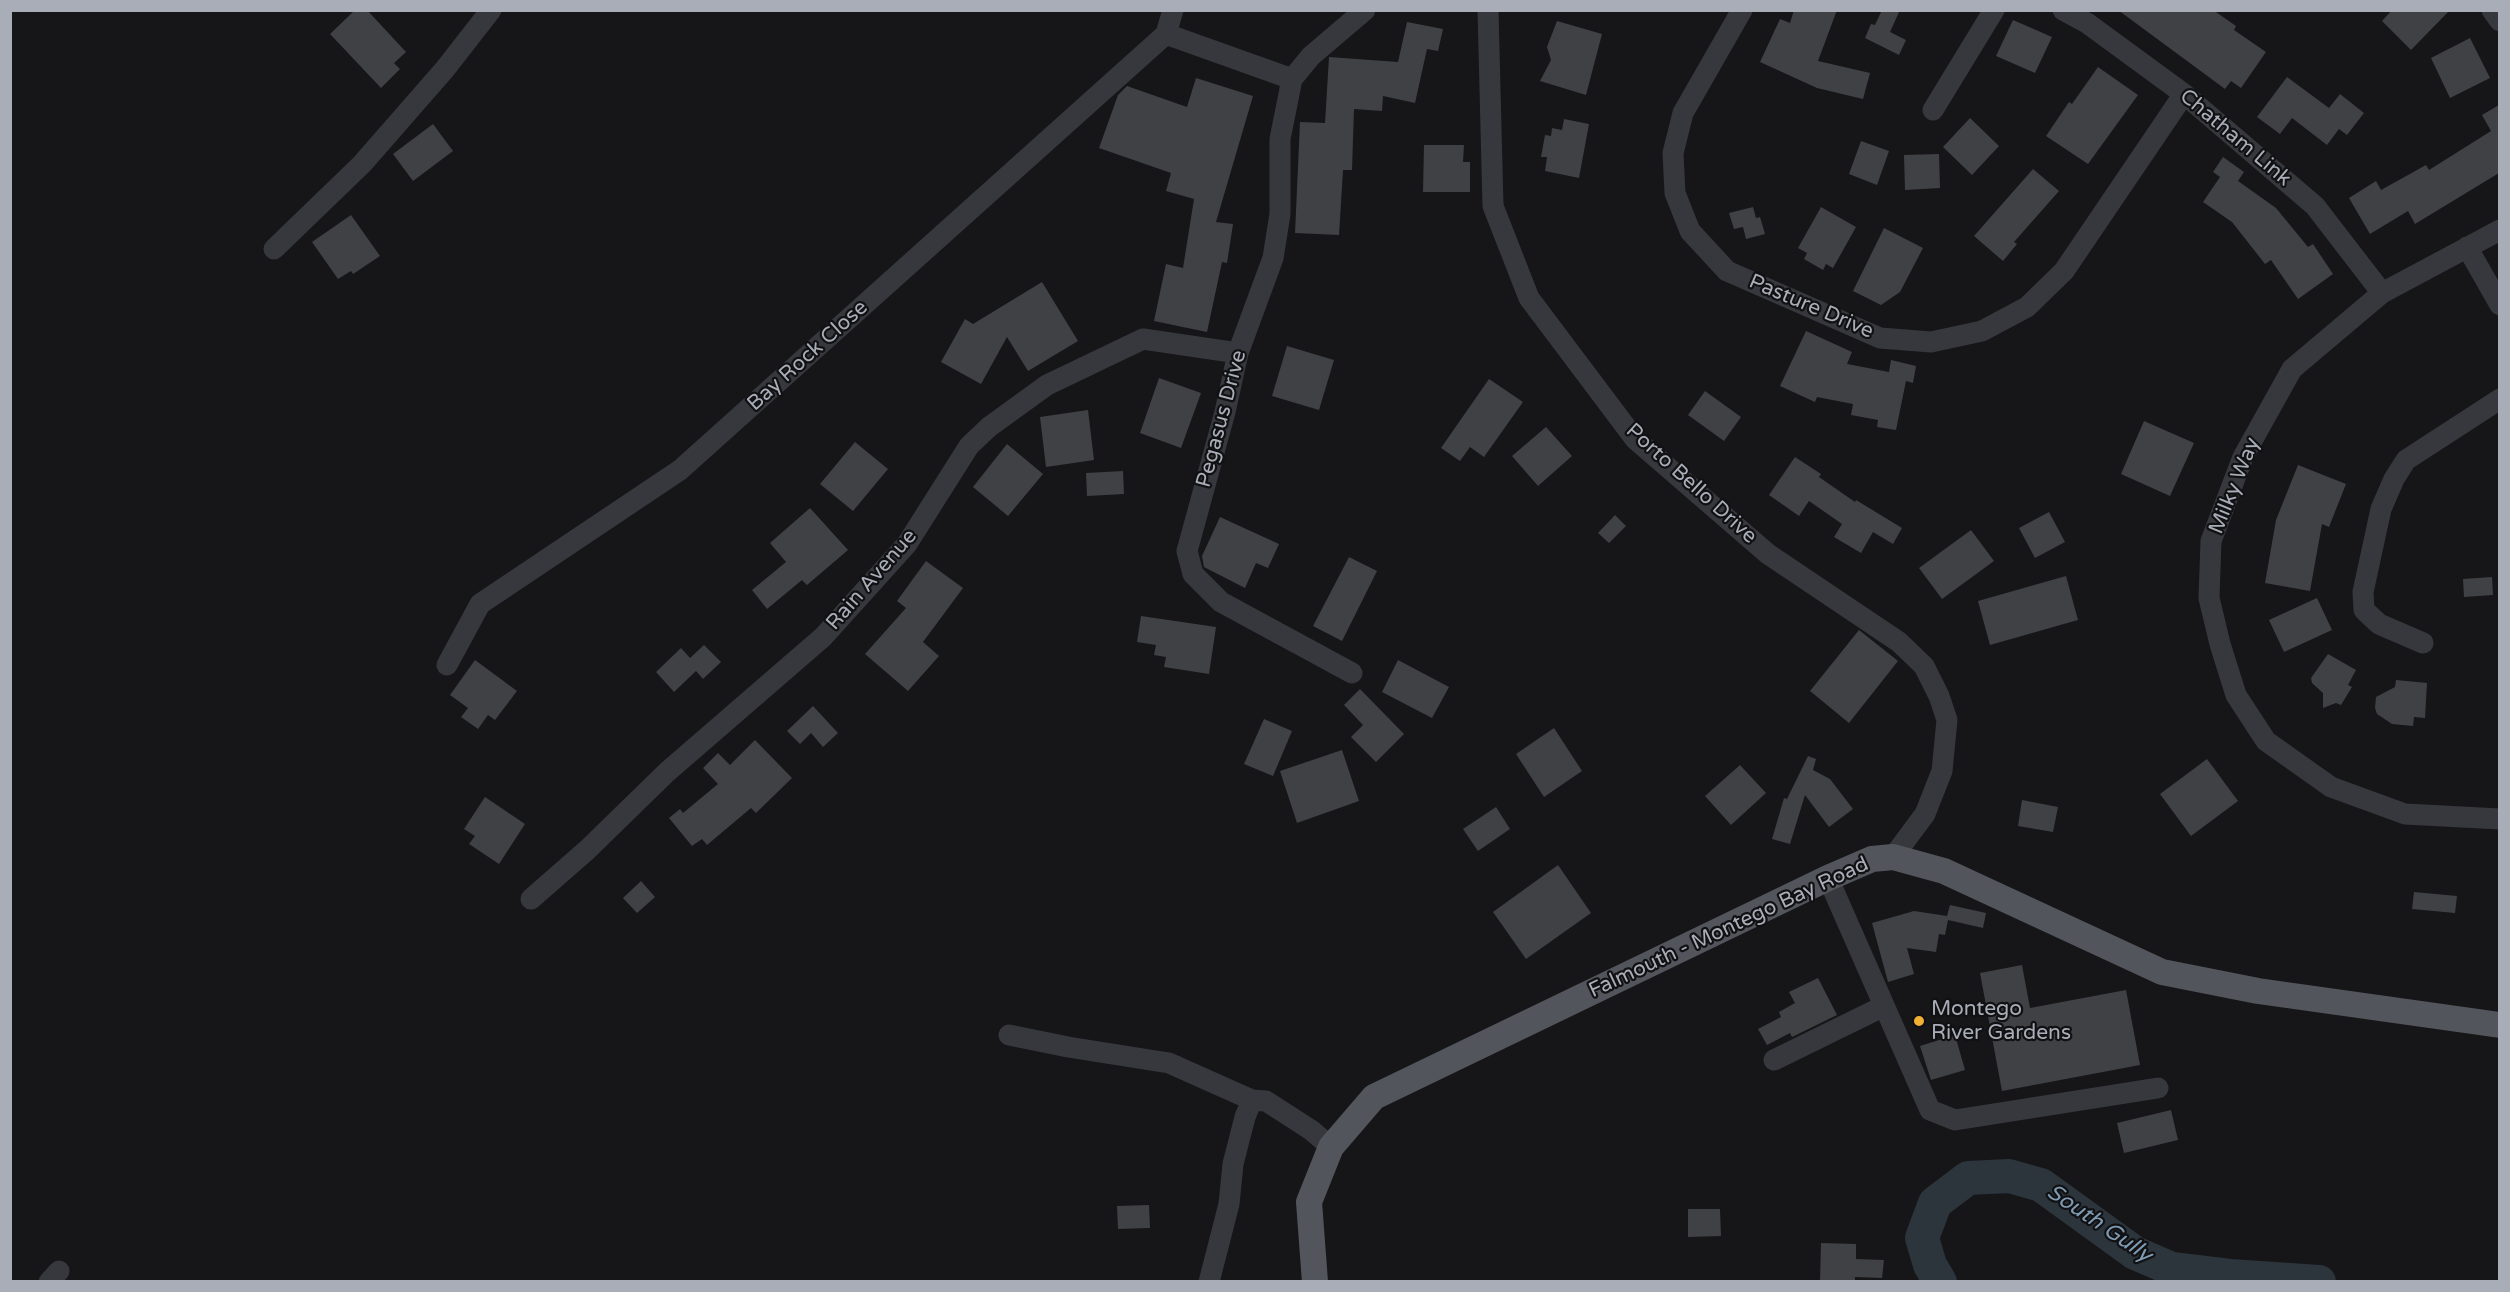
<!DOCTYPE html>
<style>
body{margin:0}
#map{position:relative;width:2510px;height:1292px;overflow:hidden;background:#161618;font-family:"Varela Round",sans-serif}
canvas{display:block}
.frame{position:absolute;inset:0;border:12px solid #a8adb8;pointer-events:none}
</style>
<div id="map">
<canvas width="2510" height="1292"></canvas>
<div class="frame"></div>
</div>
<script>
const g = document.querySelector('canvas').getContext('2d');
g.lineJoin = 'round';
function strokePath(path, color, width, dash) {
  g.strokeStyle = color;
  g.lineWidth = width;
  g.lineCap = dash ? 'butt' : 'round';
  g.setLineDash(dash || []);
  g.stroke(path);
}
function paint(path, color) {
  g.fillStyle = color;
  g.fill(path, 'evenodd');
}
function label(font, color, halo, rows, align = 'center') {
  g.font = font + ' "Varela Round",sans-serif';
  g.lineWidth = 4.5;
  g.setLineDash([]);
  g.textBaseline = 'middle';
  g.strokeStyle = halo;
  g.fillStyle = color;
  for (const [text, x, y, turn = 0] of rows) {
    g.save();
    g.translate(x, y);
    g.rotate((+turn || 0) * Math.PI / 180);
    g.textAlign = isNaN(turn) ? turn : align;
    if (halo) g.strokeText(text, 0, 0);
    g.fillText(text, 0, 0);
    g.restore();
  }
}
strokePath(new Path2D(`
 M 1940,1282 L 1930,1265 L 1922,1238 L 1935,1203 L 1968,1178 L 2009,1176 L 2041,1185 L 2135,1253 L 2172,1269 L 2230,1276 L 2319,1282`), '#2c353c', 34);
paint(new Path2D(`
 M 355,10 L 367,10 L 406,52 L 394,63 L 400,69 L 381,88 L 330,34 Z
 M 1794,10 L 1837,10 L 1818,61 L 1870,73 L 1863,99 L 1817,88 L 1760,62 L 1780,19 L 1790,23 Z
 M 1882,10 L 1900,10 L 1890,32 L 1906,40 L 1899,55 L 1865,38 L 1871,24 L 1875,25 Z
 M 2118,10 L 2213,10 L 2236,26 L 2234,30 L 2266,52 L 2241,88 L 2231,81 L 2225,89 Z
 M 2392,10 L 2450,10 L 2411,50 L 2382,21 Z
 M 2013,20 L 2052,37 L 2035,73 L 1996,56 Z
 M 1557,21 L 1602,34 L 1586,95 L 1540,81 L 1551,60 L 1547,47 Z
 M 1407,22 L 1443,29 L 1438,51 L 1427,49 L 1415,103 L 1383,96 L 1382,111 L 1354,109 L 1352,170 L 1343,170 L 1339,235 L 1295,233 L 1300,122 L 1325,123 L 1329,57 L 1398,62 Z
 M 2470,38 L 2490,78 L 2450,98 L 2431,58 Z
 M 2098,67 L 2138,95 L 2088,164 L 2046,136 L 2069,102 L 2072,104 Z
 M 2287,77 L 2329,108 L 2340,94 L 2364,113 L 2347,135 L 2339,129 L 2327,145 L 2292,118 L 2280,134 L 2257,117 Z
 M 1196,78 L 1253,96 L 1216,222 L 1233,224 L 1227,263 L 1222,262 L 1207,332 L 1154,321 L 1166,264 L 1183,268 L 1194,199 L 1166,191 L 1171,173 L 1099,148 L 1118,95 L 1127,86 L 1187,107 Z
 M 2499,105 L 2499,173 L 2415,224 L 2408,211 L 2370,234 L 2349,198 L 2376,181 L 2381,190 L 2426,165 L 2429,170 L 2491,131 L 2482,115 Z
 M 1970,118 L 1999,146 L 1972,175 L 1943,147 Z
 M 1564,119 L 1589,124 L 1579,178 L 1545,171 L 1547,157 L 1541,157 L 1545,135 L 1551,136 L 1552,128 L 1562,130 Z
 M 433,124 L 453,151 L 413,181 L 393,154 Z
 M 1861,141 L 1889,151 L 1877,185 L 1849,174 Z
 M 1424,145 L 1464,145 L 1463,162 L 1470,162 L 1470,192 L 1423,192 Z
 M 1939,154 L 1940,188 L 1905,190 L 1904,155 Z
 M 2223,157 L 2244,172 L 2238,181 L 2276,208 L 2308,247 L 2313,244 L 2333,274 L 2298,299 L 2271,260 L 2265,264 L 2232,222 L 2203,202 L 2220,177 L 2213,172 Z
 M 2033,169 L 2059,191 L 2014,242 L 2017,244 L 2003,261 L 1974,236 Z
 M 1753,207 L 1756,218 L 1760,217 L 1765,234 L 1746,239 L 1743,227 L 1734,229 L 1729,213 Z
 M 1821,207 L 1856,227 L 1833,268 L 1826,264 L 1823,270 L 1804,259 L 1807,253 L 1798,248 Z
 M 351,215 L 380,256 L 353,274 L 351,271 L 338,279 L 312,242 Z
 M 1884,228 L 1923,248 L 1900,292 L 1881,305 L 1853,291 Z
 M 1042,282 L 1078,341 L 1028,371 L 1007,337 L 981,384 L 941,362 L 965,319 L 973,324 Z
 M 1806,331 L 1852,352 L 1847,364 L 1889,372 L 1891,360 L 1916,366 L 1913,383 L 1906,381 L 1896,430 L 1877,427 L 1878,420 L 1851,415 L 1853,404 L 1817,397 L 1815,402 L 1780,386 Z
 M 1287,346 L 1334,360 L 1319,410 L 1272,396 Z
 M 1159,378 L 1201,393 L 1181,448 L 1140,433 Z
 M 1489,379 L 1523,402 L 1484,457 L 1470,447 L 1460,461 L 1441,448 Z
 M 1705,391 L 1741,417 L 1724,441 L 1688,415 Z
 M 1088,410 L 1094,460 L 1046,467 L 1040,417 Z
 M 2144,421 L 2194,443 L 2170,496 L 2121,474 Z
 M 1546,427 L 1572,456 L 1538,486 L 1512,456 Z
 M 855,442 L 888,469 L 853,511 L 820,484 Z
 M 1007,444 L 1043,474 L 1008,516 L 973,487 Z
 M 1795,457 L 1821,474 L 1819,477 L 1855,502 L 1856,500 L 1902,528 L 1893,544 L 1873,532 L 1861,553 L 1834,537 L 1842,524 L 1809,501 L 1799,516 L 1769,495 Z
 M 2298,465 L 2346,484 L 2329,527 L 2322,524 L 2310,591 L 2265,583 L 2276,520 Z
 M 1123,471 L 1124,494 L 1087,496 L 1086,473 Z
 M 810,508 L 848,550 L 807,585 L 802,580 L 767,609 L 752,590 L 786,562 L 770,543 Z
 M 2049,512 L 2065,542 L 2035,558 L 2019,528 Z
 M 1615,515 L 1626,526 L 1609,543 L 1598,533 Z
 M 1220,517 L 1279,544 L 1268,568 L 1256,563 L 1245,588 L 1204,567 L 1202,556 Z
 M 1971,530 L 1994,561 L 1942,599 L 1919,568 Z
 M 1349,557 L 1377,571 L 1342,641 L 1313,626 Z
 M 926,561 L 963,588 L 923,642 L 939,656 L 908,691 L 865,654 L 906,608 L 897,601 Z
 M 2066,576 L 2078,620 L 1990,645 L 1978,601 Z
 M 2492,577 L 2493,595 L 2464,597 L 2463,579 Z
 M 2317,598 L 2332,630 L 2284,652 L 2269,620 Z
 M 1141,616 L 1216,627 L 1209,674 L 1164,667 L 1166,657 L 1154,655 L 1156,645 L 1137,642 Z
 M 1859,630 L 1898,661 L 1849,723 L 1810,691 Z
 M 704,645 L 721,662 L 703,679 L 696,671 L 674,692 L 656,672 L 681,648 L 690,658 Z
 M 2328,654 L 2356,670 L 2348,685 L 2352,687 L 2341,705 L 2336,703 L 2323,708 L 2323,693 L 2312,683 L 2311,678 Z
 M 475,660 L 517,691 L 495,720 L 488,715 L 478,729 L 461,717 L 468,708 L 450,695 Z
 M 1398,660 L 1449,687 L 1432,718 L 1382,692 Z
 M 2396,680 L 2427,683 L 2425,718 L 2414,717 L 2413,726 L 2392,724 L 2377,714 L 2375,708 L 2376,697 L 2395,687 Z
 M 1360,689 L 1404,734 L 1376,762 L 1351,737 L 1363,725 L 1344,705 Z
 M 813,706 L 838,733 L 823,747 L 811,733 L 800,744 L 787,731 Z
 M 1264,719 L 1292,731 L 1273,776 L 1244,764 Z
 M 1554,728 L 1582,771 L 1544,797 L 1516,754 Z
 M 755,740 L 792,778 L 756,813 L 751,808 L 707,845 L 702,839 L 692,846 L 669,818 L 680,809 L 683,813 L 718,784 L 703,768 L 718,753 L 730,765 Z
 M 1342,750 L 1359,801 L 1297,823 L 1280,771 Z
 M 1808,756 L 1816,759 L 1813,770 L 1830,779 L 1853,809 L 1829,827 L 1805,795 L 1790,844 L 1772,839 L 1784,798 L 1787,799 Z
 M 2207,759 L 2238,801 L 2191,836 L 2160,794 Z
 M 1740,765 L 1766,793 L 1731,825 L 1705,796 Z
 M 485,797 L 525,824 L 499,864 L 469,844 L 475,836 L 464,829 Z
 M 2022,800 L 2058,807 L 2053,832 L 2018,826 Z
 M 1496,807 L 1510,829 L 1478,851 L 1463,829 Z
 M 1558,865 L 1591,913 L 1526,959 L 1493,912 Z
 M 641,881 L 655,897 L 637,913 L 623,898 Z
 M 2414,892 L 2457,896 L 2455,913 L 2412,909 Z
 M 1950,905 L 1986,913 L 1983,928 L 1948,920 L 1945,935 L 1939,934 L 1936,952 L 1907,948 L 1914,974 L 1888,982 L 1872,923 L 1914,911 L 1947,916 Z
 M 2022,965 L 2030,1008 L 2126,990 L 2140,1065 L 2002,1091 L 1980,973 Z
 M 1818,978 L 1837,1015 L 1792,1037 L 1790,1033 L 1767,1045 L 1758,1029 L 1781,1017 L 1779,1012 L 1795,1003 L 1789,992 Z
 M 1955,1035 L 1965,1070 L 1931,1080 L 1920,1046 Z
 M 2171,1110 L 2178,1140 L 2124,1153 L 2117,1123 Z
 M 1149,1205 L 1150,1228 L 1118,1229 L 1117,1206 Z
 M 1688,1209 L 1720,1209 L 1721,1236 L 1688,1237 Z
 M 1821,1243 L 1856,1244 L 1856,1259 L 1884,1260 L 1882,1278 L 1855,1277 L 1855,1281 L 1820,1281 Z`), '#404145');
strokePath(new Path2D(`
 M 1488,10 L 1493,206 L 1529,298 L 1635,439 L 1768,554 L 1899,642 L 1924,666 L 1939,696 L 1947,720 L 1942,771 L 1925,814 L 1893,857
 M 1742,10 L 1683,113 L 1673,153 L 1675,193 L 1690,231 L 1727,271 L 1880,338 L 1931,342 L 1982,331 L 2027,307 L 2064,271 L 2184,94
 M 2063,10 L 2087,23 L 2184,94 L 2315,206 L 2382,293
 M 2492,10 L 2500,21
 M 1166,34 L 1292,79
 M 1166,34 L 1173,10
 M 1292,79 L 1280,139 L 1280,214 L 1273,258 L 1238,353 L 1225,412 L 1187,551 L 1193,574 L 1221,602 L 1352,673
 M 1292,79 L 1311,56 L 1365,10
 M 1933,110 L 1994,10
 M 2500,230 L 2382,293 L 2292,369 L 2243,457 L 2211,541 L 2209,598 L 2220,644 L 2236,695 L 2266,741 L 2331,787 L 2405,814 L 2500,819
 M 2467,247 L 2500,305
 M 274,249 L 362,164 L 445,69 L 491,10
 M 2423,643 L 2379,624 L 2364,610 L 2363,592 L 2381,509 L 2394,479 L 2406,460 L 2500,399
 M 447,665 L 480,604 L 680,470 L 1166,34
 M 1828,878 L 1930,1110 L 1955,1120 L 2158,1088
 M 531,899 L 587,850 L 667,772 L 823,637 L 907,544 L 969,446 L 989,427 L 1047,385 L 1143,339 L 1238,353
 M 1009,1035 L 1068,1047 L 1169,1063 L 1252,1100
 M 1774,1060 L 1884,1006
 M 49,1282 L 59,1271
 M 1209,1282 L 1229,1204 L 1233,1164 L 1245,1117 L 1252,1100 L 1266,1101 L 1311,1130 L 1331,1147`), '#37383d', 21);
strokePath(new Path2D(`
 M 1315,1282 L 1309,1202 L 1331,1147 L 1374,1097 L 1828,878 L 1872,859 L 1893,857 L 1944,871 L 2162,972 L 2258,991 L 2500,1025`), '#53555c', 26);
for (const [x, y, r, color] of [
 [1919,1021,6,"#f2b134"]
]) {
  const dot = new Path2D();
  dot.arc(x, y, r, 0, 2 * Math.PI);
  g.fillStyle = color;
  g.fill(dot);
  strokePath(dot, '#111113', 2);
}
label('21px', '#a8adb8', '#111113', [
 ["Chatham Link",2235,138,40],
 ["Pasture Drive",1811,307,23],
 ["Bay Rock Close",808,356,-42],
 ["Pegasus Drive",1222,419,-75],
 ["Porto Bello Drive",1691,484,42],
 ["Milky Way",2235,486,-68],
 ["Rain Avenue",872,580,-49],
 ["Falmouth - Montego Bay Road",1729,928,-25]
]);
label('21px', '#a8adb8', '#111113', [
 ["Montego",1931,1009],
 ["River Gardens",1931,1033]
], 'left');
label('italic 22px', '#7f9bb3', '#111113', [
 ["South Gully",2099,1224,34]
]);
</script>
